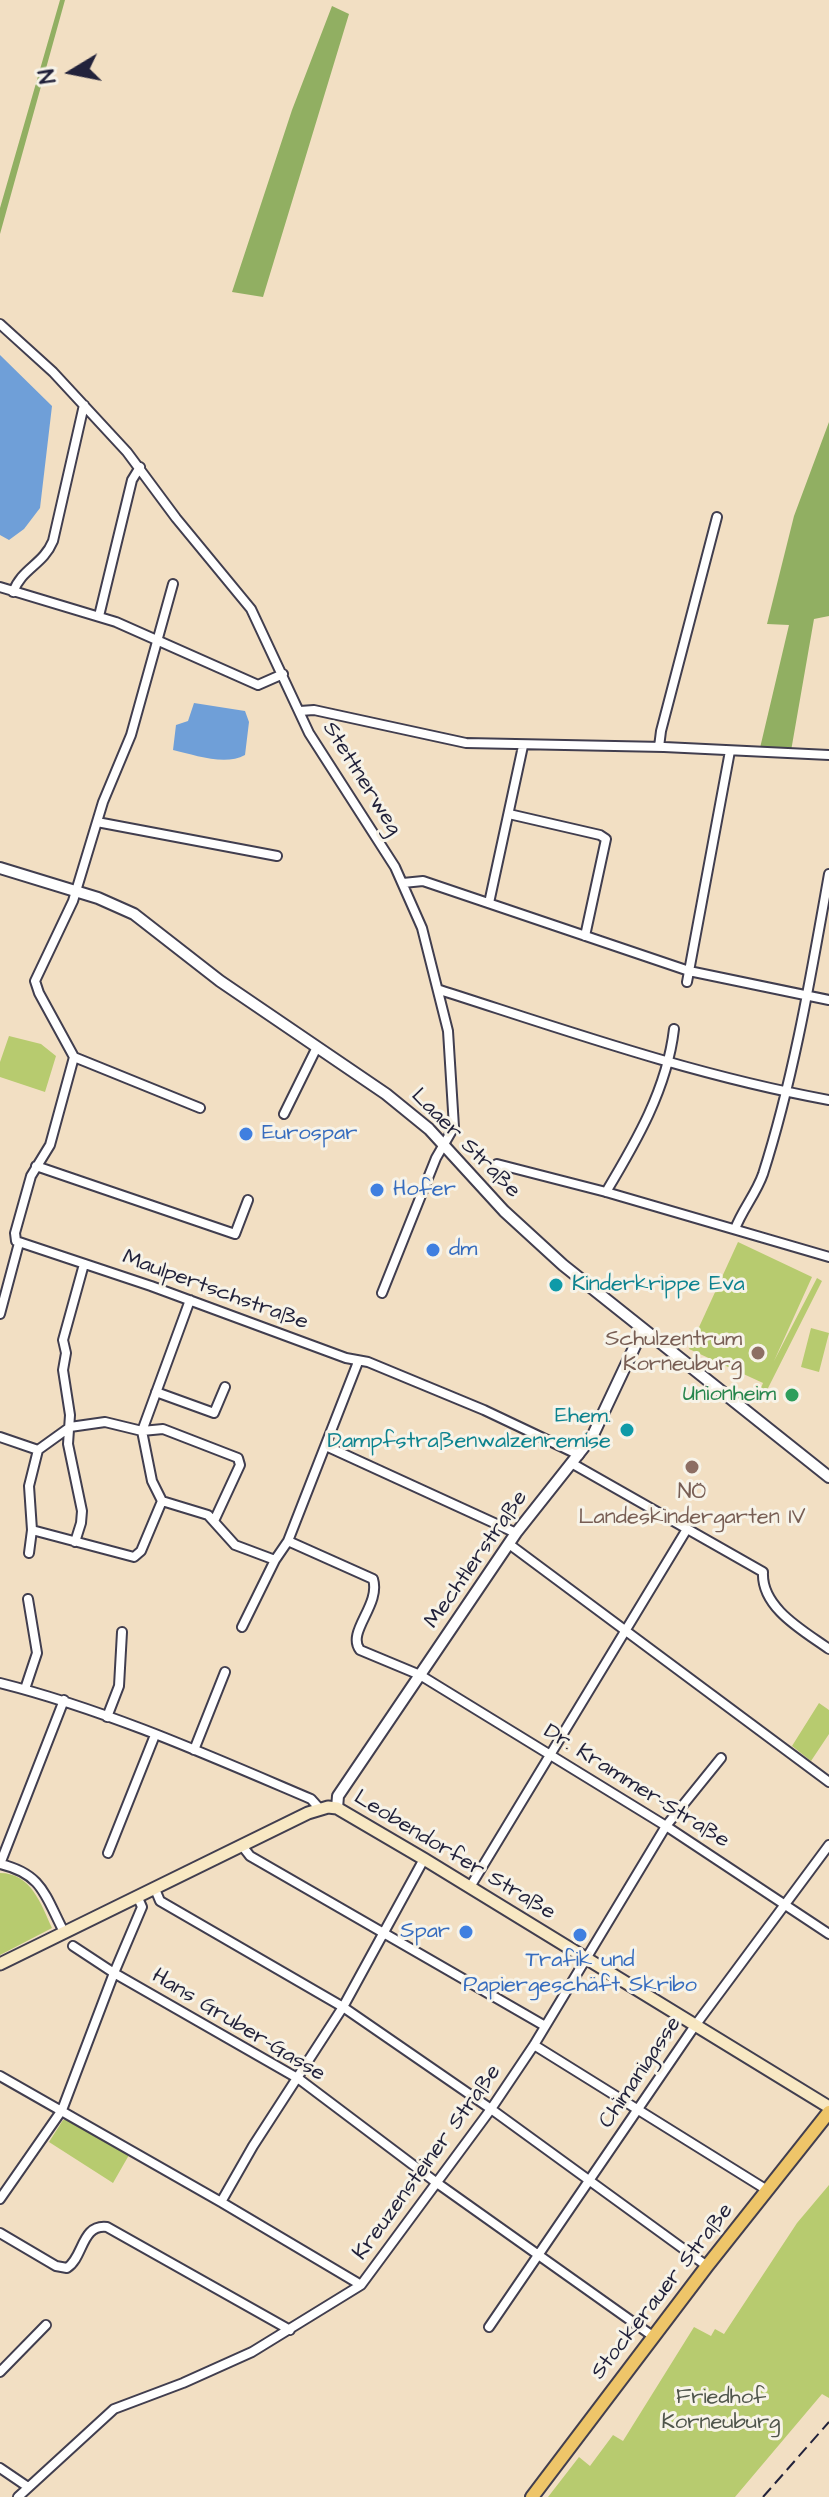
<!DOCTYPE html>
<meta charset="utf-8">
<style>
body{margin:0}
#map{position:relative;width:829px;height:2497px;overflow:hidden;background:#f2dfc3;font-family:"Architects Daughter",sans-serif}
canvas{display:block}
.north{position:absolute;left:32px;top:32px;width:80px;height:80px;-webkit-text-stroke:6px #f7f3e8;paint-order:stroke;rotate:260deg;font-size:22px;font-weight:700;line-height:32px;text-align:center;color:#22223b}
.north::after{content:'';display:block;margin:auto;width:28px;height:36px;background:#22223b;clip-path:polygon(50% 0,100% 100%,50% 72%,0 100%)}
</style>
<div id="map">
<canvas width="829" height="2497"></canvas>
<div class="north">N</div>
</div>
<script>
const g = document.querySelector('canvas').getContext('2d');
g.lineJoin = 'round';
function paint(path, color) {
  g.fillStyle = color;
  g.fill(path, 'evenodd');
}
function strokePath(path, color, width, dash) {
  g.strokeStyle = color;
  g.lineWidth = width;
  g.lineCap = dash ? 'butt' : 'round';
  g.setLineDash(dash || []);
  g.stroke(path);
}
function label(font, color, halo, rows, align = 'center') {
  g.font = font + ' "Architects Daughter",sans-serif';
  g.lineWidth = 6;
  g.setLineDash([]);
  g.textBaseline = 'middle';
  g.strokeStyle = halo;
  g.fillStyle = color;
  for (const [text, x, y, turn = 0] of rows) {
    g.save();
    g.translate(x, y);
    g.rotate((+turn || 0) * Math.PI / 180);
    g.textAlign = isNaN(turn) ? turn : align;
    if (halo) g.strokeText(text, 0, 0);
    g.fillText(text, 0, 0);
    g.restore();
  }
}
paint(new Path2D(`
 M 9,1036 L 41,1044 L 56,1056 L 45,1092 L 0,1077 L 0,1062 Z
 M 738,1242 L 812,1277 L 774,1361 L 817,1278 L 822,1281 L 764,1396 L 759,1393 L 763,1383 L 689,1349 Z
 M 811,1328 L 829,1333 L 819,1372 L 801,1367 Z
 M 819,1703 L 829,1710 L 829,1734 L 811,1761 L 792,1746 Z
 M 0,1873 C 31,1873 41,1904 52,1928 L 0,1955 Z
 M 69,2119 L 129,2155 L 113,2183 L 49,2142 L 63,2120 Z
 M 829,2185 L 829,2398 L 822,2394 L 735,2497 L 548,2497 L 579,2457 L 590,2466 L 613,2435 L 623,2441 L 694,2327 L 711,2336 L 715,2329 L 724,2334 L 797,2223 Z`), '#b7cb6f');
paint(new Path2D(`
 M 60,0 L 65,0 L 0,234 L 0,208 Z
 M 332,6 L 349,14 L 263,297 L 232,292 L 292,110 Z
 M 829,422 L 829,616 L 814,619 L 791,751 L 760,748 L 789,625 L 767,624 L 794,516 Z`), '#91af62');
paint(new Path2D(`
 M 0,355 L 52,406 L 40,508 L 24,529 L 9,540 L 0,535 Z
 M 194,703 L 245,711 L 249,722 L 245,755 C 225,766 195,755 173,750 L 176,725 L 188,721 Z`), '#6f9fd8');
const minor = new Path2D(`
 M 0,324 L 53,372 L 127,452 L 176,518 L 251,609 L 309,733 L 395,867 L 422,928 L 448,1031 L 454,1127 L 436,1158 L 382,1293
 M 173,584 L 131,735 L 103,802 L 73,901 L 35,981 L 39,993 L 74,1057 L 200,1108
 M 0,587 L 116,622 L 258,685 L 283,674
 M 13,592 C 22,568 43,565 53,541 L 84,405
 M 99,616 L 132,480 L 140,467
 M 300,711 L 314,710 L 466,743 L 664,747 L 829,755
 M 659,747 L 661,731 L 717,517
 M 509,814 L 600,835 L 606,839 L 585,936
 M 97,822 L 277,856
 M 403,883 L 423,881 L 689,971 L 829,1000
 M 489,903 L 523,746
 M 687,982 L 730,751
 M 440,990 C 568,1031 696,1076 829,1100
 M 74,1057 L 50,1145 L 31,1176 L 15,1233 L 16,1241 L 151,1286 L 346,1358 L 368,1362 L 484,1410 L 579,1455
 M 284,1114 L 317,1047
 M 497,1164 L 606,1192 L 829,1257
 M 36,1166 L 235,1234 L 248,1200
 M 606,1192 C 636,1142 667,1089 674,1029
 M 735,1229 C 742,1210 756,1194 763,1174 C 794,1077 811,975 829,874
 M 0,1314 L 19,1243
 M 156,1392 L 214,1413 L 225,1387
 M 0,1437 L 38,1450 L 70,1427 L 105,1422 L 142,1431 L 163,1429 L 238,1458 L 240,1465 L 214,1521
 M 326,1446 L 516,1533
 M 573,1464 L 763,1572 C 761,1608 804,1631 829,1649
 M 162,1501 L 152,1481 L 142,1431 L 190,1300
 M 162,1501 L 208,1515 L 235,1545 L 275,1560
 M 32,1530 L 134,1557 L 141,1551 L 162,1501
 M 288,1541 L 373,1579 C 381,1605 346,1632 360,1650 L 420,1675 L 666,1826 L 829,1934
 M 75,1542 L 81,1523 L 82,1511 L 68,1444 L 70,1415 L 63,1370 L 66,1353 L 63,1340 L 84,1264
 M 509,1544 L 829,1782
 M 29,1553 L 32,1530 L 29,1486 L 38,1450
 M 242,1627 L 275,1560 L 288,1541 L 358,1362
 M 0,1683 C 107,1710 210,1756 311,1799 L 320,1809
 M 25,1689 L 37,1653 L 28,1599
 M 107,1717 L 119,1686 L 122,1632
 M 194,1750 L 225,1672
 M 243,1847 L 250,1856 L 545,2026
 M 108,1853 L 155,1735
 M 0,1864 L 64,1700
 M 0,1864 C 43,1874 45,1896 64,1932
 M 470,1887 L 687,1529
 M 155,1889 L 160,1901 L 343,2007 L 491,2109 L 707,2266
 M 73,1946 L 114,1973 L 299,2079 L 437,2183 L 654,2337
 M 534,2045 L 767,2190
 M 0,2076 L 221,2202 L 361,2285
 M 0,2199 L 62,2110 L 114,1973 L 142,1907 L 138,1898
 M 221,2202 L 253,2146 L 343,2007 L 424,1859
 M 0,2233 L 56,2266 L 67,2268 C 84,2257 81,2224 107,2227 L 290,2330
 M 489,2327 L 694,2027 L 829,1845
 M 0,2372 L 46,2325
 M 0,2468 L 28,2487
 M 18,2497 L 114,2409 L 183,2383 L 252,2352 L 361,2285 L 491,2109 L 534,2045 L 666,1826 L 721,1758`);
const tertiary = new Path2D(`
 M 0,868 L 98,898 L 134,914 L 220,981 L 386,1094 L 429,1129 L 504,1211 L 563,1265 L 829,1477
 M 337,1808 L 338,1796 L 516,1533 L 592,1437 L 642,1331`);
const secondary = new Path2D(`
 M 0,1964 L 308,1813 L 328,1807 L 337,1808 L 424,1859 L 829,2107`);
const primary = new Path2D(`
 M 532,2497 L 707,2266 L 829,2112`);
strokePath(minor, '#413e4f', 12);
strokePath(tertiary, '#413e4f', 14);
strokePath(secondary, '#413e4f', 15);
strokePath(primary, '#413e4f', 16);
strokePath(minor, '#fff', 8);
strokePath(tertiary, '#fff', 10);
strokePath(secondary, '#f8e8c3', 11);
strokePath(primary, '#eec569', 12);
strokePath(new Path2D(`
 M 763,2497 L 829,2422`), '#22223b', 2, [12, 6]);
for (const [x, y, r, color] of [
 [246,1134,8,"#3f7fe0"],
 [377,1190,8,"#3f7fe0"],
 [433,1250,8,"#3f7fe0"],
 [556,1285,8,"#0f9aa8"],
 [758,1353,8,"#8d6e63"],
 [792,1395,8,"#2e9e5b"],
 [627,1430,8,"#0f9aa8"],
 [692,1467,8,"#8d6e63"],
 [466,1932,8,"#3f7fe0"],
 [580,1935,8,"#3f7fe0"]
]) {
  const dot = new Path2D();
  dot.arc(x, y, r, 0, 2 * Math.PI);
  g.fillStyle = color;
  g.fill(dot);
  strokePath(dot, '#f7f3e8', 3);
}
label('22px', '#22223b', '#f7f3e8', [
 ["Stettnerweg",361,779,58],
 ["Laaer Straße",465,1144,45],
 ["Maulpertschstraße",215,1291,20],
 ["Mechtlerstraße",477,1560,-55],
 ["Dr. Krammer-Straße",636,1787,32],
 ["Leobendorfer Straße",454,1856,31],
 ["Hans Gruber-Gasse",238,2026,31],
 ["Chimanigasse",641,2073,-56],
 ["Kreuzensteiner Straße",428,2163,-54],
 ["Stockerauer Straße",663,2292,-52]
]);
label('22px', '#366cbe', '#f7f3e8', [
 ["Eurospar",262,1134],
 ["Hofer",393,1190],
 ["dm",449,1250],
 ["Spar",450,1932,"right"],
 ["Trafik und",580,1961,"center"],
 ["Papiergeschäft Skribo",580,1986,"center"]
], 'left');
label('22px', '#0d838f', '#f7f3e8', [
 ["Kinderkrippe Eva",572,1285],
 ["Ehem.",611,1417,"right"],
 ["Dampfstraßenwalzenremise",611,1442,"right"]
], 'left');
label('22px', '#785e54', '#f7f3e8', [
 ["Schulzentrum",742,1340],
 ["Korneuburg",742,1365],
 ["NÖ",692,1493,"center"],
 ["Landeskindergarten IV",692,1518,"center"]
], 'right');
label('22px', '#27864d', '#f7f3e8', [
 ["Unionheim",776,1395]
], 'right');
label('22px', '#4f554b', '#f7f3e8', [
 ["Friedhof",721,2398],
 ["Korneuburg",721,2423]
]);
</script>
